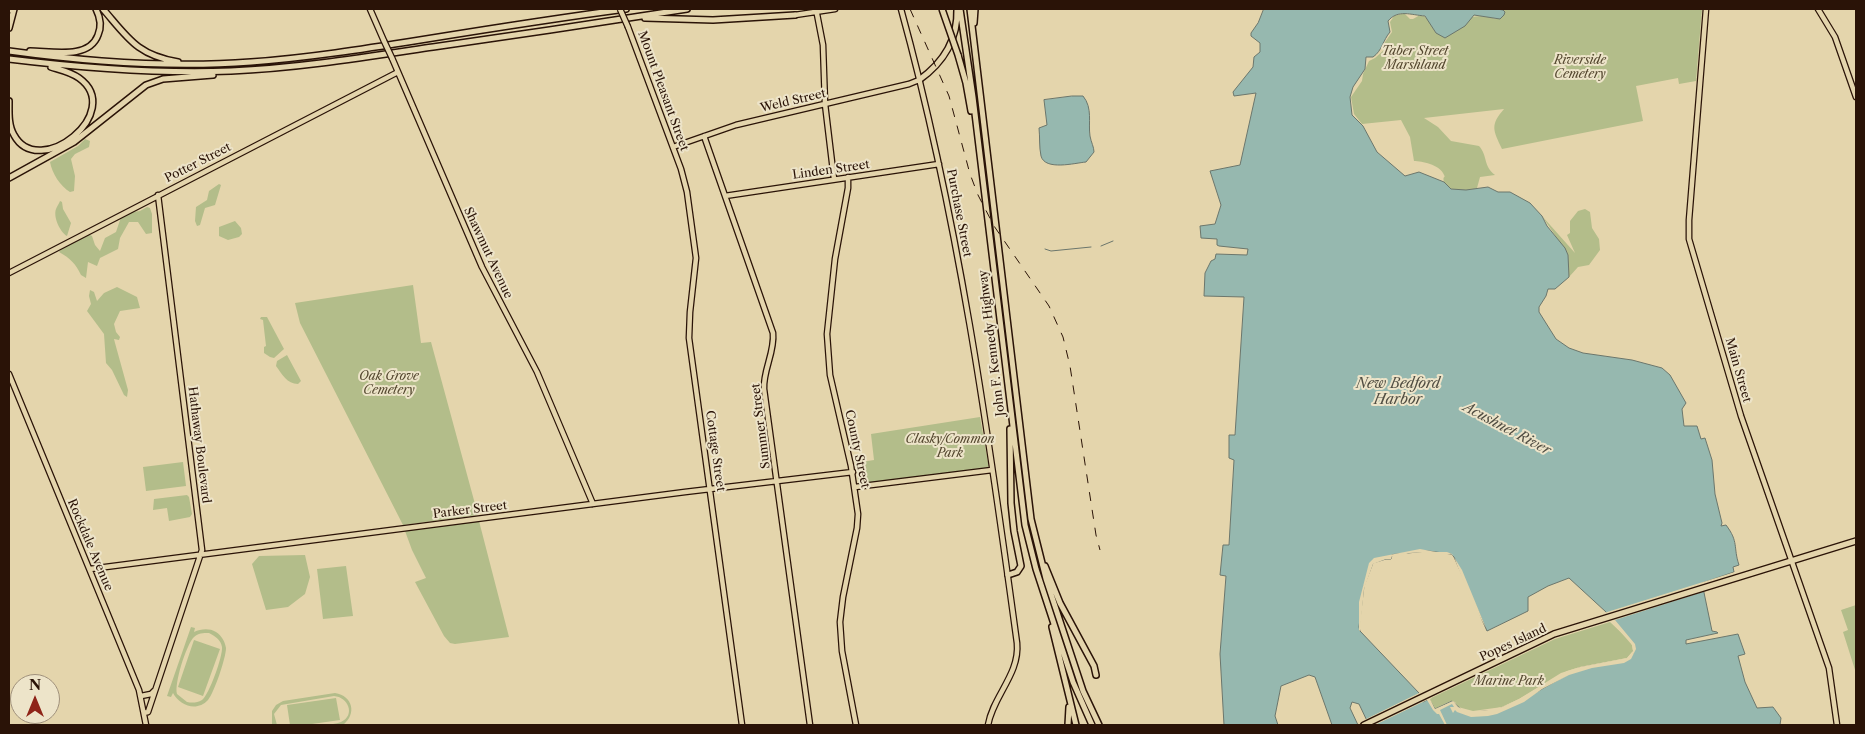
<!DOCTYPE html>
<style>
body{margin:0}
#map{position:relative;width:1865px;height:734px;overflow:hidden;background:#e4d5ac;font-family:"Libre Caslon Text",serif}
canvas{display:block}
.frame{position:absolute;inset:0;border:10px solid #2a1307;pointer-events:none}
.north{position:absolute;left:10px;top:674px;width:50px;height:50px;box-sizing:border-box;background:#ede4c9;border:1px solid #9f907b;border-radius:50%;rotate:0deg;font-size:14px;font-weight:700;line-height:20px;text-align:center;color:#2a1307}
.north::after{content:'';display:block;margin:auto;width:18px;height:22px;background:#8f2418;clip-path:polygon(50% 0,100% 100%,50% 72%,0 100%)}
</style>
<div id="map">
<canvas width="1865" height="734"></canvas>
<div class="frame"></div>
<div class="north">N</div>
</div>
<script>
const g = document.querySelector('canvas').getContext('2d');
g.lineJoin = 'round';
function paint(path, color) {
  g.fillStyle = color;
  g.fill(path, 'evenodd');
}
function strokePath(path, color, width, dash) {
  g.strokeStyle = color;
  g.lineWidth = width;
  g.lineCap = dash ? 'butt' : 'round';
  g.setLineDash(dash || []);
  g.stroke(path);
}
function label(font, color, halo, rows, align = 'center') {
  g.font = font + ' "Libre Caslon Text",serif';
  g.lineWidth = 4;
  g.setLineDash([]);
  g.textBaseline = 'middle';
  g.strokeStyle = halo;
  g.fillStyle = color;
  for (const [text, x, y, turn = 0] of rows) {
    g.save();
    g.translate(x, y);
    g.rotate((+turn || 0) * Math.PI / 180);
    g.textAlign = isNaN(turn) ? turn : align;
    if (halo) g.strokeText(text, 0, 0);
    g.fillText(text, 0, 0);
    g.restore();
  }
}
paint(new Path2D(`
 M 1497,9 L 1702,9 L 1696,81 L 1679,84 L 1678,78 L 1636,86 L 1643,121 L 1502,149 C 1493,130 1490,125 1504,109 L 1424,118 L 1438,127 L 1451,141 L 1479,146 C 1488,156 1483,166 1495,175 L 1480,177 L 1477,188 C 1469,191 1447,193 1444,182 C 1442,174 1447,180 1443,173 C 1439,165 1422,161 1414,161 L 1410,137 L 1401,120 L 1362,124 L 1354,114 L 1351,97 L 1362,81 L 1363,74 L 1369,61 L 1375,58 L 1384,50 L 1385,42 L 1392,32 L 1390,22 L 1394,16 L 1404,13 L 1410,19 L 1413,19 L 1420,15 C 1430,17 1431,25 1436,33 C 1457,23 1474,10 1496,19 L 1505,12 L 1503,10 Z
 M 85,139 L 90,141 L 89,147 L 75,154 L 71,159 L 75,176 L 74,191 L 70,192 C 60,186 52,173 50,162 L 78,146 Z
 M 219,184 L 221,185 L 215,205 L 205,208 L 200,225 L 197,226 L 195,221 L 196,207 L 207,200 L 209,191 Z
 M 60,201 L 62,202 L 63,209 L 71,223 L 67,236 C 60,232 53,217 56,209 C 57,206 59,204 60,201 Z
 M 147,207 L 150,208 L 152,214 L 152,233 L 146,234 L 138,222 L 129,222 L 120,238 L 118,249 L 100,258 L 97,266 L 88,262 L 86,278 L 81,275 C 75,263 71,259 59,252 L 62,248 L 88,234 L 92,236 L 95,245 L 100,251 L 105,238 L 116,232 L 121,217 L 126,213 L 140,211 Z
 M 1585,209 L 1590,212 L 1592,228 L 1599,239 L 1600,250 L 1589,265 L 1578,267 L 1569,277 L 1567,253 L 1542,216 L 1575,253 L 1567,235 L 1570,233 L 1570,221 L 1578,211 Z
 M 235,221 L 241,228 L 242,234 L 239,237 L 228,240 L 219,236 L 219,227 Z
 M 413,285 L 421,343 L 431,342 L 478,515 L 403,525 L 300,323 L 295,303 Z
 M 117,287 L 137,297 L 140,308 L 120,311 L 114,324 L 116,332 L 120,337 L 119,340 L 114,339 L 115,343 L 128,390 L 127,397 L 124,395 L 112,370 L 106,363 L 104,334 L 87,311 L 91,304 L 89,296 L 90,290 L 94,292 L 97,301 L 104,293 Z
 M 261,317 L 267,317 L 284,349 L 274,358 L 270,357 L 264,353 L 264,347 L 266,346 L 263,320 L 260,319 Z
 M 287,355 L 301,381 L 298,384 C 287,384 282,374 276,366 L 277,361 Z
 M 980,417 L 989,468 L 859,484 L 855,463 L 874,460 L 871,434 Z
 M 183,462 L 186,486 L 146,491 L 143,467 Z
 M 187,495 L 189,497 L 192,514 L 190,517 L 169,521 L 167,508 L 153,510 L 154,499 Z
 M 479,521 L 509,637 L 455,644 L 450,643 L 444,636 L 415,582 L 426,578 L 412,550 L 405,531 Z
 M 305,555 L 310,577 L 305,594 L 288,607 L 266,610 L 252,564 L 259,556 Z
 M 346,566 L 353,616 L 323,619 L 317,569 Z
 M 1856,605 L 1856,673 L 1843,632 L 1848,630 L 1841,610 Z
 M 1610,622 L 1629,640 L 1632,645 L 1633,651 L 1627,658 L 1580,667 L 1561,673 L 1519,699 L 1502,707 L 1473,711 L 1458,707 L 1455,702 L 1451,701 L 1435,709 L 1429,699 L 1555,639 Z
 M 191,627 L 195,628 L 194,632 C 201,629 209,628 216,632 C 222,636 225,642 226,648 C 226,658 214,693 208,700 C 197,712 180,706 173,693 L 171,697 L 167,696 ZM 209,633 C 215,636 221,640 222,647 C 223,656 209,695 202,700 C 197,703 192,703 187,702 L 177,694 C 174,684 186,645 194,637 C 198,633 203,633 209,633 Z
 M 194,640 L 220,649 L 203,696 L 178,687 Z
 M 335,693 C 353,696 357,714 343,725 L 325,725 C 330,724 336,724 341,722 C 356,715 348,697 334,696 L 281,705 L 274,714 L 277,725 L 272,724 L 272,711 L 276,705 L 283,701 Z
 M 336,698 L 340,720 L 305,725 L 290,725 L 287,705 Z`), '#b3bd8a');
const water = new Path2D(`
 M 1264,9 L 1497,9 L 1503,10 L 1505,12 L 1504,15 L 1500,19 L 1474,15 L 1465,26 L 1445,38 L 1436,33 L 1425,16 C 1411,15 1398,9 1388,21 L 1390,32 C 1383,40 1382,51 1373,57 L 1366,57 L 1365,69 L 1353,87 L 1350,97 L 1352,115 L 1363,126 L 1377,152 L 1405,176 L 1419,172 L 1444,182 L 1451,189 L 1466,190 L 1488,187 L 1498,192 L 1510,192 L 1530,203 L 1542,216 L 1547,226 L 1565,248 L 1568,255 L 1569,277 L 1555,289 L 1548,289 L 1546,296 L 1539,307 L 1539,312 L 1556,339 L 1569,348 L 1583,353 L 1632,360 L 1662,368 L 1670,375 L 1686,403 L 1682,409 L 1684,426 L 1697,426 L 1701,439 L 1705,438 L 1712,460 L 1715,494 L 1722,523 L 1721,526 L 1726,525 C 1739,542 1733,547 1739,565 L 1733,567 L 1734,572 L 1702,583 L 1712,631 L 1717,632 L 1718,633 L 1686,640 L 1686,644 L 1738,634 L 1745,654 L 1738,656 L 1745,682 L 1757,708 L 1773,707 L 1781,718 L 1780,725 L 1369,725 L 1359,704 L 1352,702 L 1350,708 L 1358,725 L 1332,725 L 1315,677 L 1309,675 L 1281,686 L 1275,716 L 1278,725 L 1224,725 L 1220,654 L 1226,576 L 1220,575 L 1223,545 L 1229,545 L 1234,460 L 1229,458 L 1229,435 L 1235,435 L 1244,297 L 1204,296 L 1205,273 L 1211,261 L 1215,259 L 1216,254 L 1247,255 L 1248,249 L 1219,246 L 1217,245 L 1217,239 L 1201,238 L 1200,226 L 1215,224 L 1221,205 L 1210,171 L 1240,165 L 1256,93 L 1234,96 L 1233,92 L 1253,67 L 1254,57 L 1260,52 L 1260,43 L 1251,36 L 1251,33 L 1258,23 ZM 1428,551 L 1451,554 L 1454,557 L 1487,631 L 1528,611 L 1528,597 L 1548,586 L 1569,578 L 1606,612 L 1634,646 L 1633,654 L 1628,659 L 1579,668 L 1526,698 L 1494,711 L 1464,712 L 1452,701 L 1435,709 L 1429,699 L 1423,702 L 1419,693 L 1360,631 L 1359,627 L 1364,586 L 1373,563 L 1386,559 L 1391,559 L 1392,555 Z
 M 1072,96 L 1083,96 C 1093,108 1088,123 1090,136 C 1091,142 1094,147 1094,152 L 1086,162 C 1075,163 1045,171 1041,156 C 1039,147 1040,137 1039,128 L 1047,125 L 1044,100 Z`);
paint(water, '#96b8af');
strokePath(water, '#6b766c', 1);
paint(new Path2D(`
 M 1420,549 L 1436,552 L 1447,552 L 1452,554 L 1462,570 L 1486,628 L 1470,599 L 1454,557 L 1451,554 L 1434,554 L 1428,552 L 1409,553 L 1401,556 L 1392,556 L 1391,559 L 1386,559 L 1373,564 L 1364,589 L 1360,631 L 1359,630 L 1359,602 L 1369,563 L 1374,558 Z
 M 1735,572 L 1735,575 L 1704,584 L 1706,591 L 1615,620 L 1635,644 L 1636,649 L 1631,659 L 1624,663 L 1592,668 L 1569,675 L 1542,689 L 1524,702 L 1497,714 L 1488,716 L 1471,717 L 1457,712 L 1455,710 L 1453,713 L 1450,707 L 1454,707 L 1452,704 L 1440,710 L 1447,725 L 1445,725 L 1439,714 L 1437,714 L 1433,710 L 1427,700 L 1375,725 L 1366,725 L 1364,720 L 1421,692 L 1424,699 L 1429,697 L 1432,698 L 1430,699 L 1435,709 L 1453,701 L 1458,707 L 1467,711 L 1484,711 L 1502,707 L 1519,699 L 1567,671 L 1580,667 L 1627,658 L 1633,651 L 1632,645 L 1604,613 Z`), '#e4d5ac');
strokePath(new Path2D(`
 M 1101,246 L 1113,241
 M 1045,249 L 1051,251 L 1091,247`), '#6b766c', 1);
const major = new Path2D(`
 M 370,9 L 384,41
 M 816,9 L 823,45 L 825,104 L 834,179
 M 901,9 C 958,216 988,430 1017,643 C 1020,674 993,696 988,725
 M 1706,9 L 1689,220 L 1689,239 L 1741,416 L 1829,668 L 1837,725
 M 1818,9 L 1835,37 L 1856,97
 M 795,15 L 835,9
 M 628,27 L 681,169 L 687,192 L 696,258 L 690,312 L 689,338 L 742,725
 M 392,58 L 482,267 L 537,372 L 593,504
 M 704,136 L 773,333 C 775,352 763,370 764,389 L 810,725
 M 673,147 L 736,125 L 909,84 L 919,80
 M 848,177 L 848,188 L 835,259 L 827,334 L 830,375 L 851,466 L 858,514 L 857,528 L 843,597 L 840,622 L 842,651 L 856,725
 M 725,196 L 939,164
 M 9,273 L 398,72
 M 9,374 L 139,690 L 146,725
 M 855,487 L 992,470
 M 90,569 L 685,492 L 853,472
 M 141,696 L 151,694 L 154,691
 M 144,713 L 148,712 L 202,550 L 158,195`);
const highway = new Path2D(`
 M 103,9 C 128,38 137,55 178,62
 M 960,9 L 973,97 L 1025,525 L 1036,569 L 1073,682 L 1092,725
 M 970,9 L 1031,519 L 1046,579 L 1083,691 L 1099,725
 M 9,10 L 9,9
 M 645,18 L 713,20 L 795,15
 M 974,23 L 975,9
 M 9,28 L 14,9
 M 9,51 C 89,62 170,68 251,62 C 307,58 364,49 420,40 C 488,29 557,18 626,9
 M 30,51 C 51,51 89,60 98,35 C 102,26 100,17 96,9
 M 958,55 L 966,83 L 971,111
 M 9,59 C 83,68 156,74 231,71 C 299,68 366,57 433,47 C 518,35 602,22 687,9
 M 919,80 C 943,63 958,39 957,9
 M 9,101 C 9,112 8,125 14,135 C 39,181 126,112 79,78 C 71,72 61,70 51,67
 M 9,178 L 74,142 L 146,85 L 163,79 L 213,75
 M 1045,566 L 1060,603 L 1094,666 L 1096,675
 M 1008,575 L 1017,572 L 1021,566 L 1014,531 L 1011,503 L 1010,429
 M 1052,627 L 1076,725
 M 1068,725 L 1069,707
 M 1364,725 L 1554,634 L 1856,541`);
strokePath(major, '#2a1307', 7);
strokePath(highway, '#2a1307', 8);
strokePath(major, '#e4d5ac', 4.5);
strokePath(highway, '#e4d5ac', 5);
strokePath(new Path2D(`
 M 910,9 L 949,96 L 970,174 L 978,195 L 994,226 L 1049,306 L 1063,337 L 1070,366 L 1096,535 L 1100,550`), '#2a1307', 1, [9, 9]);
const majorBridge = new Path2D(`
 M 620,9 L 628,27
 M 384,41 L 392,58`);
const highwayBridge = new Path2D(`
 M 942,9 L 958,55`);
strokePath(majorBridge, '#2a1307', 7, []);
strokePath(highwayBridge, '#2a1307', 8, []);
strokePath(majorBridge, '#e4d5ac', 4.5);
strokePath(highwayBridge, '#e4d5ac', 5);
label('italic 12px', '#53462e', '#ede4c9', [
 ["Taber Street",1415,52],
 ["Marshland",1415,66],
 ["Riverside",1580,61],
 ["Cemetery",1580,75],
 ["Oak Grove",389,377],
 ["Cemetery",389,391],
 ["Clasky/Common",950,440],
 ["Park",950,454],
 ["Marine Park",1509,682]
]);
label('12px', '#2a1307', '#ede4c9', [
 ["Mount Pleasant Street",663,91,70],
 ["Weld Street",793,101,-13],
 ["Potter Street",198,163,-27],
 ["Linden Street",831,170,-8],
 ["Purchase Street",959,213,79],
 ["Shawmut Avenue",488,253,65],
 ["John F. Kennedy Highway",992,343,-97],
 ["Main Street",1738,370,74],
 ["Summer Street",761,426,-97],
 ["Hathaway Boulevard",199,445,83],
 ["County Street",857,449,78],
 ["Cottage Street",715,451,82],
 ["Parker Street",470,510,-7],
 ["Rockdale Avenue",90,545,67],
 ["Popes Island",1513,643,-25]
]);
label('italic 14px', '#504d42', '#ede4c9', [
 ["New Bedford",1398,384],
 ["Harbor",1398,400],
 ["Acushnet River",1507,429,28]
]);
</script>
